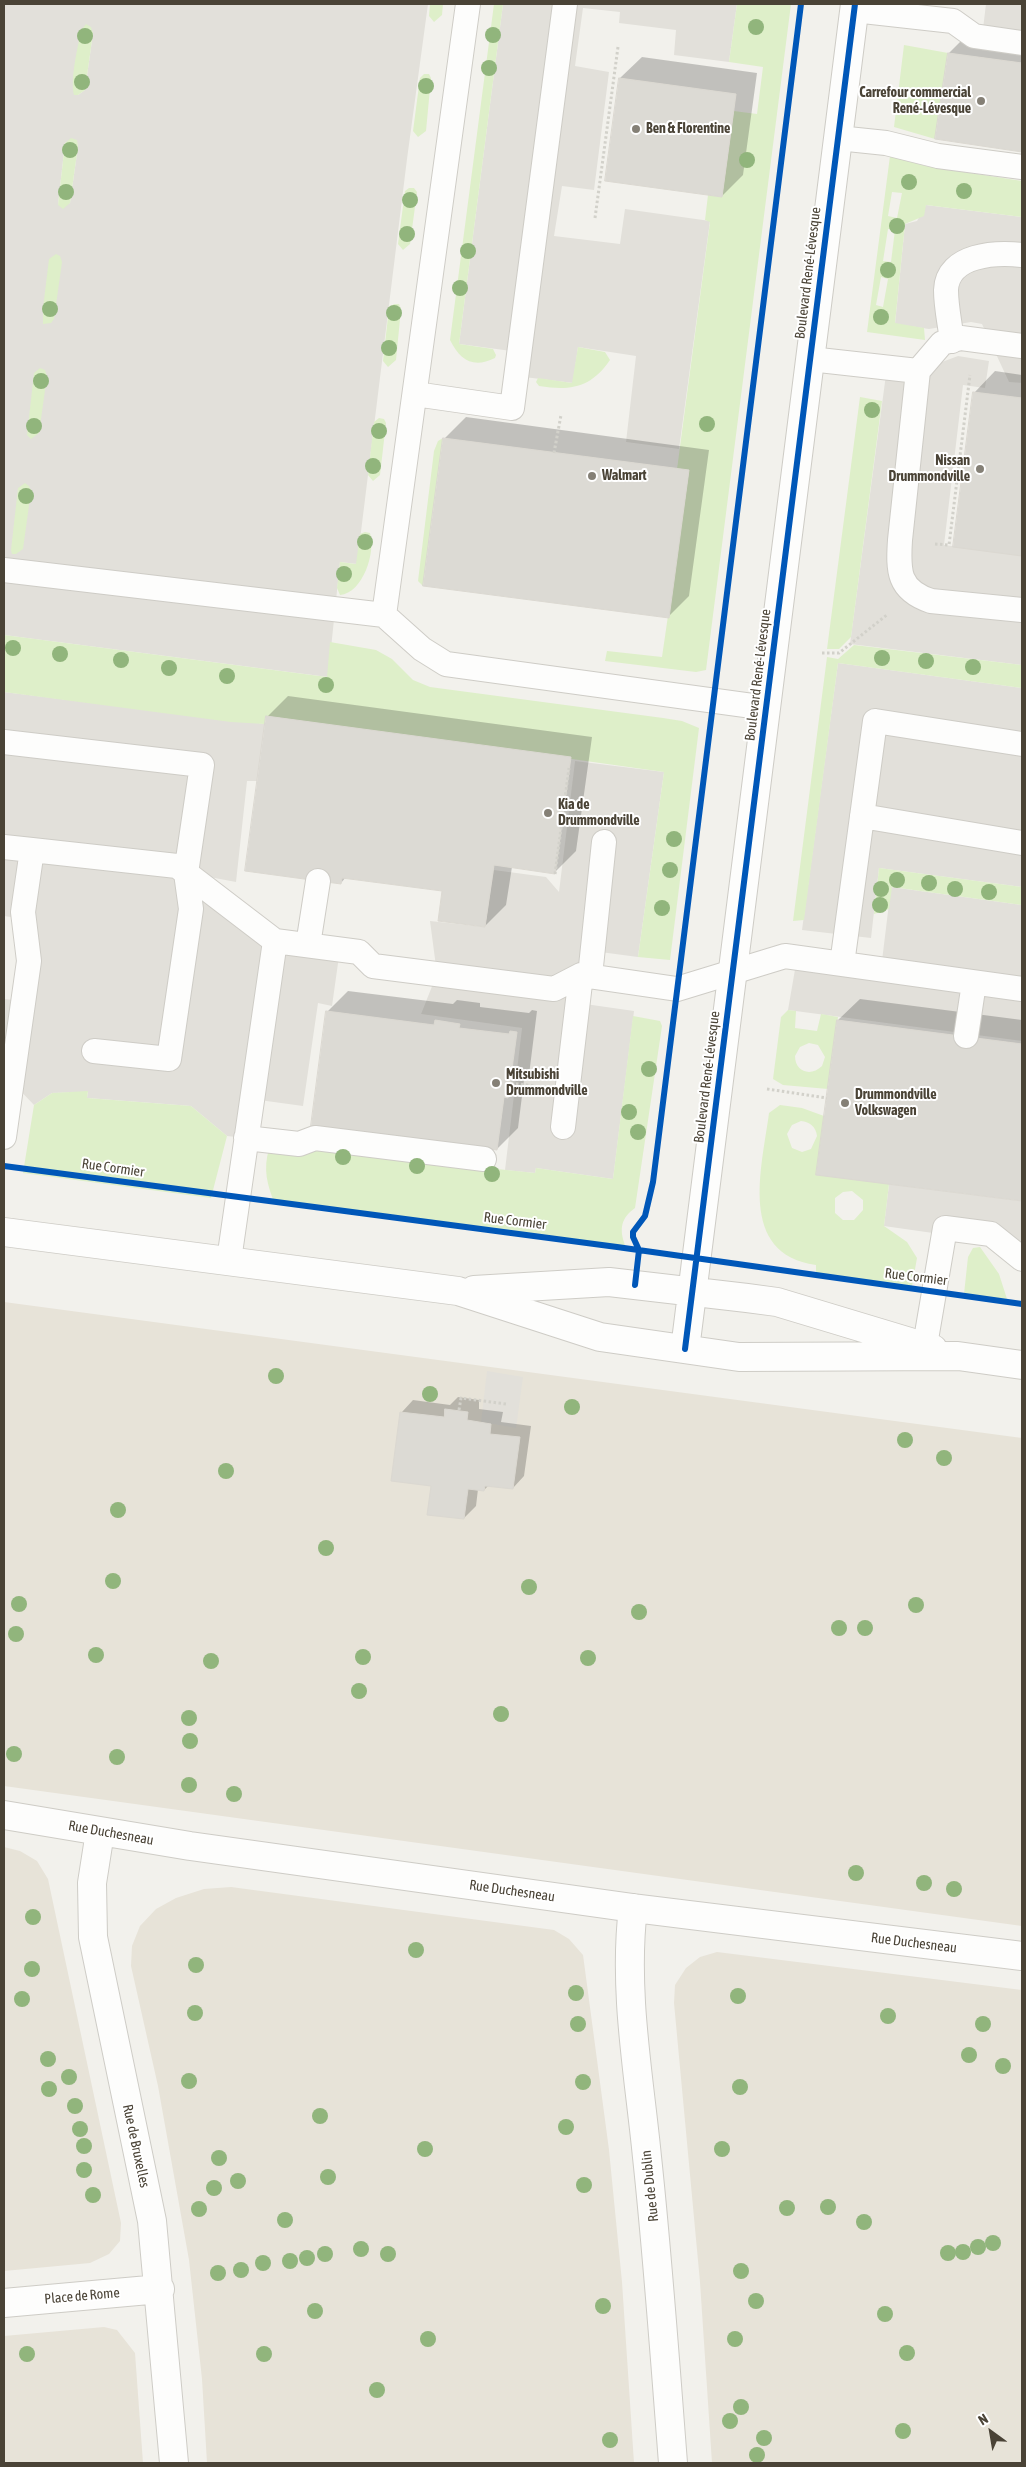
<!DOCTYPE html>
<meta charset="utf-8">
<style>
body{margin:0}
#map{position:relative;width:1026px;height:2467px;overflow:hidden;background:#f2f1ec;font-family:"Asap Condensed",sans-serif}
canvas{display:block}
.frame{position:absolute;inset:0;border:5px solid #4a4336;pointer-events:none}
.north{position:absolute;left:966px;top:2407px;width:50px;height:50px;-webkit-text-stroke:4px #fff;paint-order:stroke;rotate:328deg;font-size:14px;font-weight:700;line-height:20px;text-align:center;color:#4a4336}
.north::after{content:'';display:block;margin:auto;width:18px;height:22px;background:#4a4336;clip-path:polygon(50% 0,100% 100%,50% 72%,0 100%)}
</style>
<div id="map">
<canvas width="1026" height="2467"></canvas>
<div class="frame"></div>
<div class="north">N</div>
</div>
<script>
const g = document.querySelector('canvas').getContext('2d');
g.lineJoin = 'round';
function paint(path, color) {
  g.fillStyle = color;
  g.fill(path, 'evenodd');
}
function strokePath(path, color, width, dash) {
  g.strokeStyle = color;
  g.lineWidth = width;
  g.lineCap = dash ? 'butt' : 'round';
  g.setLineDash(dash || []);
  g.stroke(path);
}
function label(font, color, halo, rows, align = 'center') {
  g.font = font + ' "Asap Condensed",sans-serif';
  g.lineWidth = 4;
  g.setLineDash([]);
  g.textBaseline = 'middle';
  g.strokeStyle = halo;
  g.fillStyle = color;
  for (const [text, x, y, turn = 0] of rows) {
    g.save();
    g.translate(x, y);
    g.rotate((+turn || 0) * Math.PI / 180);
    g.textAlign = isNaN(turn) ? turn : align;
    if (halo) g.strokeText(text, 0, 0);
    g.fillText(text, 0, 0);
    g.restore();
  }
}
paint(new Path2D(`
 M 4,1302 L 1022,1438 L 1022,1926 L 4,1786 Z
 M 4,1847 L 20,1851 L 37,1861 L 48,1879 L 121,2223 L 120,2241 L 109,2254 L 90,2263 L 4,2271 Z
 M 231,1887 L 554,1930 L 569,1939 L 583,1955 L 609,2150 L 622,2282 L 634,2463 L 207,2463 L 202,2379 L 189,2260 L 158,2086 L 131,1966 L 132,1946 L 140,1926 L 156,1909 L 176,1898 L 204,1889 Z
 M 717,1952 L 1022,1990 L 1022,2463 L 712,2463 L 700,2282 L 674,2003 L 675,1985 L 686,1968 L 700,1957 Z
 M 104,2327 L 117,2330 L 135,2353 L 143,2463 L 4,2463 L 4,2336 Z`), '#e7e3d8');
paint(new Path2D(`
 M 4,4 L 428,4 L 407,159 L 357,564 L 340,562 L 328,677 L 4,635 ZM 93,33 L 85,90 L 78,95 ZM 76,140 L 78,146 L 70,203 L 58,205 L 65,143 Z
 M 503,4 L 737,4 L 729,62 L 674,55 L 676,30 L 619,23 L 620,12 L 583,8 L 575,66 L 609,72 L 594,190 L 562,186 L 554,236 L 620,244 L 625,209 L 710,221 L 679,449 L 626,442 L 636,356 L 578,347 L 573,383 L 516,376 L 519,352 L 459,344 Z
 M 986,4 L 1022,4 L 1022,43 L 982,37 Z
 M 926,205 L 1022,217 L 1022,383 L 1009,382 L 982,324 L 971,322 L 929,329 L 895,324 L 905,224 L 917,221 Z
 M 958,356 L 989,361 L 985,388 L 963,385 L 944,545 L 1022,555 L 1022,665 L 850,644 L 887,367 L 918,371 Z
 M 838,663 L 1022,688 L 1022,887 L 879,868 L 871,938 L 802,930 Z
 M 4,692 L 265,724 L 257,781 L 247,781 L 236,882 L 199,875 L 275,941 L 340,949 L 332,1006 L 318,1003 L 303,1106 L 252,1099 L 246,1138 L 227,1136 L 191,1106 L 87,1098 L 88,1092 L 52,1093 L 34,1105 L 12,1082 L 4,1081 L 4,999 L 23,1001 L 24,919 L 4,916 Z
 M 575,761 L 664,772 L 638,957 L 593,951 L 578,1003 L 634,1011 L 613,1179 L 536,1168 L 535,1173 L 505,1170 L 522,1028 L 421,1014 L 437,974 L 430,921 L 485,927 L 494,870 L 546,877 L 559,892 Z
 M 891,887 L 1022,905 L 1022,1041 L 788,1010 L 797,958 L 881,969 Z
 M 889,1184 L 1022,1201 L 1022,1259 L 1003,1243 L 884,1226 Z
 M 487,1371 L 523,1377 L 516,1428 L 481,1422 Z`), '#e2e0da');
paint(new Path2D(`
 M 430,4 L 443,4 L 442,15 L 434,22 L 429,16 Z
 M 494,4 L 503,4 L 459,344 L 493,349 L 496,355 L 495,358 C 473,369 460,360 450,340 Z
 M 737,4 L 791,4 L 706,670 L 696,672 L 605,661 L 607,651 L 662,657 L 689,471 L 677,469 L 710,222 L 705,220 L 708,195 L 722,197 L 734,111 L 757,114 L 763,67 L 729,62 Z
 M 86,24 L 91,27 L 93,33 L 85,90 L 78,95 L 74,95 C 70,78 78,47 81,30 Z
 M 904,45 L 948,53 L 935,139 L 894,127 Z
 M 424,74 L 429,74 L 431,78 L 426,131 L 418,137 L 413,131 L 420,78 Z
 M 71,138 L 77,140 L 78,146 L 70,203 L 63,209 L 58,205 L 65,143 Z
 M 890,156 L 926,166 L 1022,181 L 1022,217 L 926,205 L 924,216 L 905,224 L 895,323 L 924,328 L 925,340 L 867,332 ZM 892,192 L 902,193 L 897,218 L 888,216 ZM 888,229 L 895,230 L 891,262 L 883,261 ZM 881,277 L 888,279 L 883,307 L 876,305 Z
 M 409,188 L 414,188 L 417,192 L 410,244 L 403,250 L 398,244 L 405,191 Z
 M 56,254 L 60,256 L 62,262 L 54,319 L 51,323 L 43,324 L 43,308 L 49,259 Z
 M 394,304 L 399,304 L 401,309 L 396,360 L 388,367 L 383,361 L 389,308 Z
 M 578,347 L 605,352 L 610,360 C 591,388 570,391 539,386 L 536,382 L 538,378 L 572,383 Z
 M 40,368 L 45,370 L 47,376 L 39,433 L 31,439 L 27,435 L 34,373 Z
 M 860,397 L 882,401 L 851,637 L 839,649 L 827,649 Z
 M 379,418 L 384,419 L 386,423 L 380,475 L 373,481 L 368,475 L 374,422 Z
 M 443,438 L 423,586 L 418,581 L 434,451 L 438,441 Z
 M 25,483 L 29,486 L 31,491 L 23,549 L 16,554 L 12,554 L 11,550 L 18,488 Z
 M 365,532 L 370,533 C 376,552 363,593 340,595 L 337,588 L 340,562 L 356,564 L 360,534 Z
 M 4,635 L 327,677 L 330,642 L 376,650 L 392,659 L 413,680 L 430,687 L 663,718 L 682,721 L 699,728 L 670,960 L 638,957 L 664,772 L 266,716 L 265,724 L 231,722 L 4,692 Z
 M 854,645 L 1022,665 L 1022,688 L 838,663 L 804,920 L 793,921 L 827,657 L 838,659 Z
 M 879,868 L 1022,887 L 1022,905 L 892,887 L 889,909 L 874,914 Z
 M 788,1010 L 796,1011 L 795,1028 L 817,1031 L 821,1014 L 838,1017 L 828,1089 L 783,1085 L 773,1079 L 781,1017 ZM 809,1043 L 818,1045 L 825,1057 L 822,1066 C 811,1077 795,1072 795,1056 L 800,1047 Z
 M 633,1016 L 660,1021 L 662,1026 L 635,1208 C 621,1218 619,1229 625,1245 L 610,1247 L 275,1204 C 267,1185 263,1169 269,1149 L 279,1146 L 535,1173 L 536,1168 L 613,1179 Z
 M 88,1091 L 87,1098 L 191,1106 L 227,1136 L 211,1198 L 23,1173 L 34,1105 L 52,1093 Z
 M 780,1105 L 802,1108 L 824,1116 L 889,1184 L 884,1226 L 907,1242 L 917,1258 L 912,1286 L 816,1274 L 816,1265 C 737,1254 762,1167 769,1113 ZM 801,1121 C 810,1122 816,1127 817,1136 L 811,1149 L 802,1152 L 792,1148 L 787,1134 L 792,1125 ZM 852,1191 L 863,1200 L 863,1210 L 854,1220 L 843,1220 L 835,1213 L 835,1198 L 843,1192 Z
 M 980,1247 L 999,1274 L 1007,1299 L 964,1294 L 968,1257 L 973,1248 Z`), '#deefc9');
paint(new Path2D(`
 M 970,32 L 1022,40 L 1022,151 L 936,138 L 949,53 Z
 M 642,57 L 757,73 L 743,175 L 722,196 L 620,78 Z
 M 995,371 L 1022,375 L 1022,555 L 954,546 L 974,393 Z
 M 466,417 L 709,450 L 689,596 L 668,617 L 445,438 Z
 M 288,696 L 592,737 L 576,851 L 555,872 L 512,867 L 506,905 L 485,926 L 443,890 L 346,877 L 341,883 L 267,717 Z
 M 348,991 L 453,1004 L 457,1000 L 480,1003 L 480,1007 L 529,1013 L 532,1010 L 537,1011 L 529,1075 L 524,1080 L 518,1128 L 497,1149 L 327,1012 Z
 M 860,999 L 1022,1020 L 1022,1200 L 818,1174 L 838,1020 Z
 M 458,1397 L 479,1400 L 479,1409 L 503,1412 L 501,1422 L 531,1426 L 524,1476 L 513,1488 L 489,1485 L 484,1490 L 478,1489 L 476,1506 L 464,1518 L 432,1485 L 393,1480 L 402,1412 L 413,1400 L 450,1405 Z`), '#0003');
const building = new Path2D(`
 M 948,53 L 1022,63 L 1022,152 L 935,139 Z
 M 619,78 L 736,94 L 722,197 L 605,181 Z
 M 973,392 L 1022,398 L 1022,556 L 953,547 Z
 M 443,438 L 689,470 L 669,618 L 423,586 Z
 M 266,716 L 571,757 L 555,874 L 494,865 L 485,927 L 438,921 L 442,891 L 342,878 L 341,884 L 245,871 Z
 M 326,1011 L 434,1025 L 435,1020 L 460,1024 L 459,1028 L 509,1034 L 510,1031 L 517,1032 L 508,1098 L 504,1097 L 497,1150 L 311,1126 Z
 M 837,1020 L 1022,1044 L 1022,1201 L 816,1175 Z
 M 445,1409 L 468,1412 L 467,1420 L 491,1424 L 490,1434 L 520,1437 L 513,1489 L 485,1486 L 484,1491 L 468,1489 L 464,1519 L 427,1515 L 431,1486 L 391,1481 L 400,1412 L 444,1417 Z`);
paint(building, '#dcdad4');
strokePath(building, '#dbd8d1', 1);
const service = new Path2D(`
 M 854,10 L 953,21 L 974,36 L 1022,43
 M 838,138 L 886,143 L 938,156 L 1022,167
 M 952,341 C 950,324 946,307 946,290 C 947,254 997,252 1022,255
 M 1022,346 L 961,338 L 942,343 L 918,371 L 900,540 C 898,571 898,590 931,601 L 1022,610
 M 810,359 L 918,371
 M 415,394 L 512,408 L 565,4
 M 4,570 L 384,615 L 422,649 L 446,664 L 767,708
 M 384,615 L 468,4
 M 4,742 L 202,765 L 186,873 L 191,909 L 169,1059 L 94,1051
 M 862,816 L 1022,843
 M 4,847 L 32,850
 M 308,945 L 318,881
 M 842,964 L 875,721 L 1022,744
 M 590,976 L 604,842
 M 966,1036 L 974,983
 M 563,1127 L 581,975 L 677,989 L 785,956 L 1022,989
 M 4,1137 L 29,961 L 23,912 L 32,850 L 177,866 L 275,941
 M 246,1138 L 299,1144 L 315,1138 L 484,1159
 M 229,1260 L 275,941 L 359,952 L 373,966 L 554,989 L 581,975
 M 923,1357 L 945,1228 L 991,1234 L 1022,1259`);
const minor = new Path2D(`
 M 4,1815 L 190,1846 L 633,1908 L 1022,1956
 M 100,1832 L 92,1883 L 93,1937 L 152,2221 L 174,2463
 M 633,1908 C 623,1991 639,2075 647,2157 C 658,2259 665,2361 673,2463
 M 4,2303 L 160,2289`);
const tertiary = new Path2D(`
 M 4,1232 L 458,1291 L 600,1337 L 739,1357 L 958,1356 L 1022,1365
 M 474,1290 L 609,1282 L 747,1298 L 777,1302 L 933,1349
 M 685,1349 L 855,4`);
strokePath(service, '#ceccc6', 26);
strokePath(minor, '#ceccc6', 30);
strokePath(tertiary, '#ceccc6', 30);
strokePath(new Path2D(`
 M 595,218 L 618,47
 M 554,453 L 561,415
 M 935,544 L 949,545 L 970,375
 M 822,653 L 839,653 L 888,614
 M 564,813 L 575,825
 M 555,874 L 569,768
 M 511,1083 L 535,1086
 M 767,1089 L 827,1098
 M 459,1410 L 461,1398 L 506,1404`), '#d2d1ca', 3, [2.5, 2.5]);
strokePath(service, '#fdfdfc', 24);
strokePath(minor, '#fdfdfc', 28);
strokePath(tertiary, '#fdfdfc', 28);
strokePath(new Path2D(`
 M 4,1166 L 617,1247 L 1022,1304
 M 635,1285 L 639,1250 L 633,1237 L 633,1232 L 645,1216 L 653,1182 L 801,4
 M 685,1349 L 855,4`), '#0057b8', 6);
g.fillStyle = '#91b57c';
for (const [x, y] of [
 [756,27],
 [493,35],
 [85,36],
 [489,68],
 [82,82],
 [426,86],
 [70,150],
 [747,160],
 [909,182],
 [964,191],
 [66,192],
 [410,200],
 [897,226],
 [407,234],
 [468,251],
 [888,270],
 [460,288],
 [50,309],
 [394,313],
 [881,317],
 [389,348],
 [41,381],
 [872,410],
 [707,424],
 [34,426],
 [379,431],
 [373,466],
 [26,496],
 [365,542],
 [344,574],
 [13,648],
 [60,654],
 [882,658],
 [121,660],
 [926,661],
 [973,667],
 [169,668],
 [227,676],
 [326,685],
 [674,839],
 [670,870],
 [897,880],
 [929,883],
 [881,889],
 [955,889],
 [989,892],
 [880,905],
 [662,908],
 [649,1069],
 [629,1112],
 [638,1132],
 [343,1157],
 [417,1166],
 [492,1174],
 [276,1376],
 [430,1394],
 [572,1407],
 [905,1440],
 [944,1458],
 [226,1471],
 [118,1510],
 [326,1548],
 [113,1581],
 [529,1587],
 [19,1604],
 [916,1605],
 [639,1612],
 [839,1628],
 [865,1628],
 [16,1634],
 [96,1655],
 [363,1657],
 [588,1658],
 [211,1661],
 [359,1691],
 [501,1714],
 [189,1718],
 [190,1741],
 [14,1754],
 [117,1757],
 [189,1785],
 [234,1794],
 [856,1873],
 [924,1883],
 [954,1889],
 [33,1917],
 [416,1950],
 [196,1965],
 [32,1969],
 [576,1993],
 [738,1996],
 [22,1999],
 [195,2013],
 [888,2016],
 [578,2024],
 [983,2024],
 [969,2055],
 [48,2059],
 [1003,2066],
 [69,2077],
 [189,2081],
 [583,2082],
 [740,2087],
 [49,2089],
 [75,2106],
 [320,2116],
 [566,2127],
 [80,2129],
 [84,2146],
 [425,2149],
 [722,2149],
 [219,2158],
 [84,2170],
 [328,2177],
 [238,2181],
 [584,2185],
 [214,2188],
 [93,2195],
 [828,2207],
 [787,2208],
 [199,2209],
 [285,2220],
 [864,2222],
 [993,2243],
 [978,2247],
 [361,2249],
 [963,2252],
 [948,2253],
 [325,2254],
 [388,2254],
 [307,2258],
 [290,2261],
 [263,2263],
 [241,2270],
 [741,2271],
 [218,2273],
 [756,2301],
 [603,2306],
 [315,2311],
 [885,2314],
 [428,2339],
 [735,2339],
 [907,2353],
 [27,2354],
 [264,2354],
 [377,2390],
 [741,2407],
 [730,2421],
 [903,2431],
 [764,2438],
 [610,2440],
 [757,2455]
]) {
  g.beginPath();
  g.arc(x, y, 8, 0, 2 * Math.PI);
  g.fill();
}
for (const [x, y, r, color] of [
 [981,101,5,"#858076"],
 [636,129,5,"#858076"],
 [980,469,5,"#858076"],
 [592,476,5,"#858076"],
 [548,813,5,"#858076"],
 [496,1083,5,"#858076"],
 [845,1103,5,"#858076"]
]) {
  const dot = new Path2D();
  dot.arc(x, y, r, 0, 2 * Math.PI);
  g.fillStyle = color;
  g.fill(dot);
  strokePath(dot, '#fff', 2);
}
label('bold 14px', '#4a4336', '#fff', [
 ["Carrefour commercial",971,93,"right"],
 ["René-Lévesque",971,109,"right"],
 ["Ben & Florentine",646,129],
 ["Nissan",970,461,"right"],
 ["Drummondville",970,477,"right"],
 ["Walmart",602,476],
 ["Kia de",558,805],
 ["Drummondville",558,821],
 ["Mitsubishi",506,1075],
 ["Drummondville",506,1091],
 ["Drummondville",855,1095],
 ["Volkswagen",855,1111]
], 'left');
label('14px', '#4a4336', '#fff', [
 ["Boulevard René-Lévesque",808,273,-83],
 ["Boulevard René-Lévesque",758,675,-83],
 ["Boulevard René-Lévesque",707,1077,-83],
 ["Rue Cormier",113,1168,8],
 ["Rue Cormier",515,1221,7],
 ["Rue Cormier",916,1277,7],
 ["Rue Duchesneau",111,1833,10],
 ["Rue Duchesneau",512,1891,8],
 ["Rue Duchesneau",914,1943,7],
 ["Rue de Bruxelles",136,2146,78],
 ["Rue de Dublin",650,2186,-96],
 ["Place de Rome",82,2296,-5]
]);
</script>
